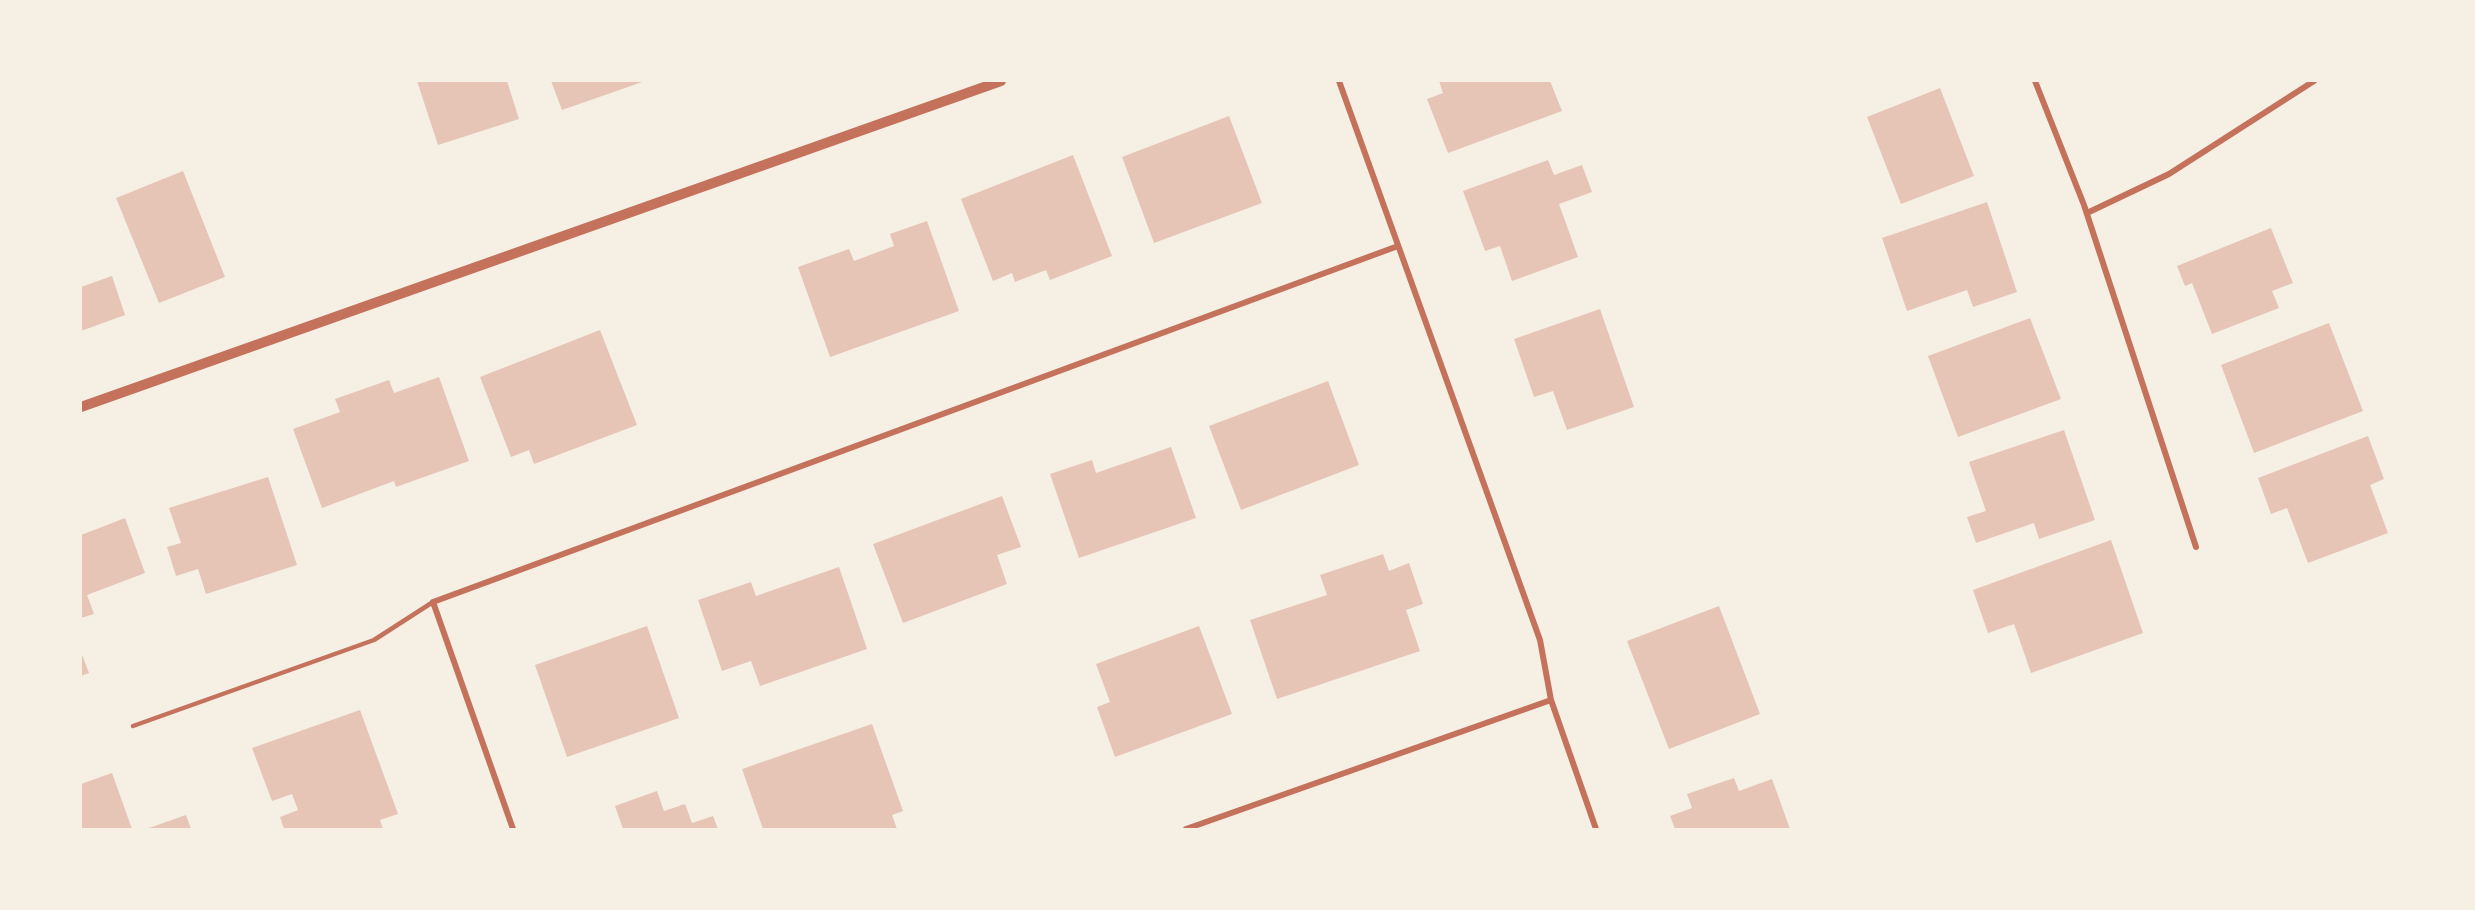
<!DOCTYPE html>
<style>
body{margin:0}
#map{position:relative;width:2475px;height:910px;overflow:hidden;background:#f6efe4;font-family:"Varela Round",sans-serif}
canvas{display:block}
.frame{position:absolute;inset:0;border:82px solid #f6efe4;pointer-events:none}
</style>
<div id="map">
<canvas width="2475" height="910"></canvas>
<div class="frame"></div>
</div>
<script>
const g = document.querySelector('canvas').getContext('2d');
g.lineJoin = 'round';
function paint(path, color) {
  g.fillStyle = color;
  g.fill(path, 'evenodd');
}
function strokePath(path, color, width, dash) {
  g.strokeStyle = color;
  g.lineWidth = width;
  g.lineCap = dash ? 'butt' : 'round';
  g.setLineDash(dash || []);
  g.stroke(path);
}
paint(new Path2D(`
 M 417,81 L 507,81 L 519,119 L 438,145 Z
 M 551,81 L 645,81 L 562,110 Z
 M 1439,81 L 1550,81 L 1562,111 L 1448,153 L 1427,99 L 1443,93 Z
 M 1940,88 L 1974,176 L 1901,204 L 1867,117 Z
 M 1229,116 L 1262,203 L 1154,243 L 1122,157 Z
 M 1073,155 L 1112,256 L 1050,280 L 1046,270 L 1015,282 L 1012,273 L 993,281 L 961,199 Z
 M 1548,160 L 1554,175 L 1582,165 L 1592,192 L 1559,204 L 1578,257 L 1512,281 L 1500,246 L 1485,251 L 1463,191 Z
 M 183,171 L 225,277 L 159,303 L 116,198 Z
 M 1987,202 L 2017,292 L 1973,307 L 1967,290 L 1907,311 L 1882,238 Z
 M 927,221 L 959,311 L 830,357 L 798,267 L 849,249 L 854,261 L 894,246 L 890,234 Z
 M 2271,228 L 2293,283 L 2272,291 L 2279,308 L 2212,334 L 2192,283 L 2185,286 L 2177,266 Z
 M 112,276 L 125,315 L 81,331 L 81,287 Z
 M 1600,309 L 1634,407 L 1567,430 L 1553,391 L 1534,397 L 1514,339 Z
 M 2030,318 L 2061,399 L 1958,437 L 1928,356 Z
 M 2329,323 L 2363,411 L 2254,453 L 2221,365 Z
 M 600,330 L 637,425 L 534,464 L 529,450 L 511,457 L 480,377 Z
 M 439,377 L 469,461 L 396,487 L 394,481 L 322,508 L 293,429 L 340,412 L 335,399 L 389,380 L 394,393 Z
 M 1328,381 L 1359,465 L 1241,510 L 1209,426 Z
 M 2064,430 L 2095,520 L 2039,539 L 2034,523 L 1976,543 L 1967,517 L 1986,511 L 1969,462 Z
 M 2368,436 L 2384,479 L 2370,485 L 2388,533 L 2308,563 L 2287,508 L 2271,514 L 2258,478 Z
 M 1171,447 L 1196,518 L 1079,558 L 1050,474 L 1092,460 L 1096,473 Z
 M 268,477 L 297,565 L 206,594 L 198,569 L 176,576 L 167,547 L 181,543 L 169,508 Z
 M 1002,496 L 1021,547 L 997,555 L 1007,584 L 903,623 L 873,544 Z
 M 125,518 L 145,573 L 87,595 L 94,614 L 81,618 L 81,535 Z
 M 2111,540 L 2143,633 L 2031,673 L 2014,624 L 1988,633 L 1973,590 Z
 M 1383,554 L 1389,571 L 1409,563 L 1423,604 L 1406,610 L 1420,651 L 1277,699 L 1250,620 L 1327,595 L 1320,575 Z
 M 839,567 L 867,649 L 760,686 L 751,661 L 722,671 L 698,600 L 751,582 L 756,596 Z
 M 1719,606 L 1760,714 L 1669,749 L 1627,641 Z
 M 647,626 L 679,718 L 567,757 L 535,665 Z
 M 1199,626 L 1232,714 L 1115,757 L 1097,707 L 1110,702 L 1096,664 Z
 M 81,652 L 89,673 L 81,676 Z
 M 360,710 L 398,814 L 380,820 L 383,829 L 284,829 L 280,817 L 298,810 L 292,794 L 272,801 L 252,748 Z
 M 872,724 L 903,811 L 892,815 L 897,829 L 763,829 L 742,769 Z
 M 112,773 L 132,829 L 81,829 L 81,784 Z
 M 1734,778 L 1739,791 L 1772,779 L 1790,829 L 1675,829 L 1670,816 L 1692,808 L 1687,794 Z
 M 657,791 L 664,811 L 685,804 L 692,823 L 713,816 L 718,829 L 623,829 L 615,806 Z
 M 186,815 L 191,829 L 146,829 Z`), '#e6c5b7');
strokePath(new Path2D(`
 M 133,726 L 374,640 L 433,602`), '#c5725c', 4.5);
strokePath(new Path2D(`
 M 1339,81 L 1540,640 L 1551,700 L 1596,829
 M 2035,81 L 2084,205 L 2196,547
 M 2087,213 L 2169,174 L 2314,81
 M 513,829 L 433,602 L 1398,246
 M 1186,829 L 1551,700`), '#c5725c', 6);
strokePath(new Path2D(`
 M 81,407 L 1001,81`), '#c5725c', 10);
</script>
